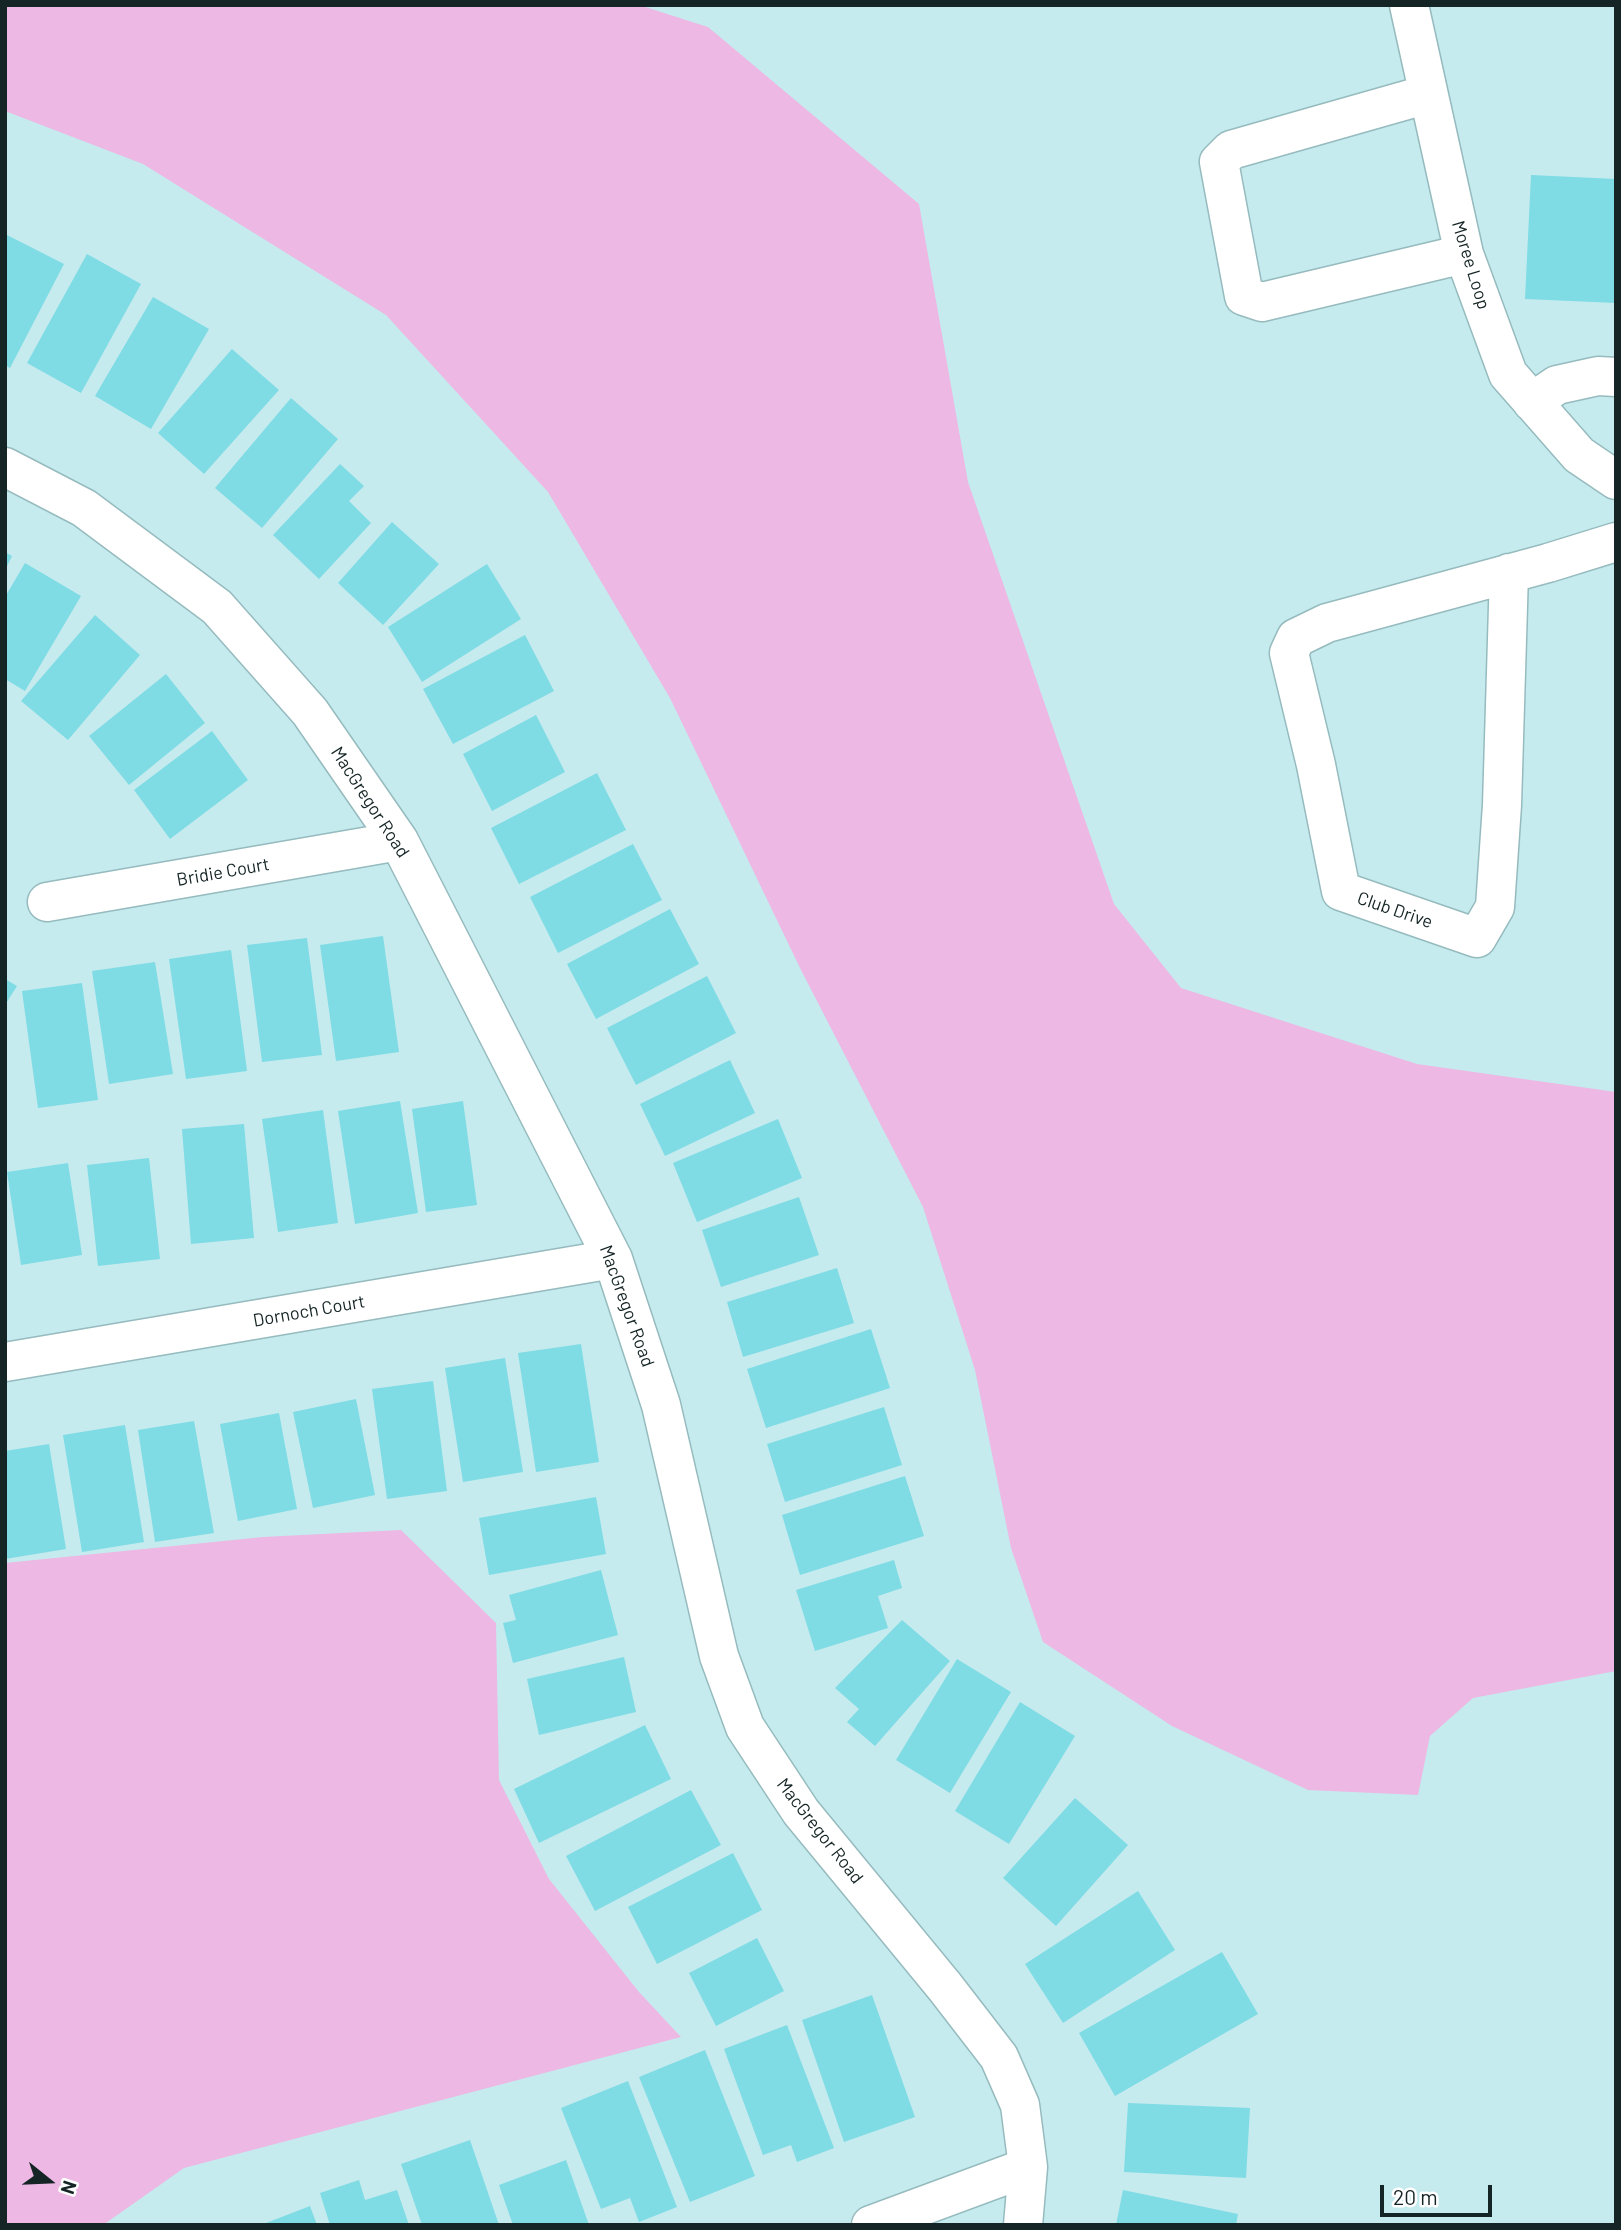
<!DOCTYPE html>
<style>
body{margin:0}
#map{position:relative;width:1621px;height:2230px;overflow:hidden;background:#c5ebef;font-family:Barlow,sans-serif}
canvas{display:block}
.frame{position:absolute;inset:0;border:7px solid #152425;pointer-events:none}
.north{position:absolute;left:14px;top:2146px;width:70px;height:70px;-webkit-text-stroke:5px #fff;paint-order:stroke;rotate:108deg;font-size:19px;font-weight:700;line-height:28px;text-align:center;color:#152425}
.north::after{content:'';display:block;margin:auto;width:24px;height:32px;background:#152425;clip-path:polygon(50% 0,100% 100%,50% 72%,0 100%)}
.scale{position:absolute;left:1380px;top:2185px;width:112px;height:32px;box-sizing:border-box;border:4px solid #152425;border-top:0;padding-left:9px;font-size:21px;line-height:24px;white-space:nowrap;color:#152425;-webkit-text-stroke:5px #fff;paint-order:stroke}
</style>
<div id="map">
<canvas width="1621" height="2230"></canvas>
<div class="frame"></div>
<div class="north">N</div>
<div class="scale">20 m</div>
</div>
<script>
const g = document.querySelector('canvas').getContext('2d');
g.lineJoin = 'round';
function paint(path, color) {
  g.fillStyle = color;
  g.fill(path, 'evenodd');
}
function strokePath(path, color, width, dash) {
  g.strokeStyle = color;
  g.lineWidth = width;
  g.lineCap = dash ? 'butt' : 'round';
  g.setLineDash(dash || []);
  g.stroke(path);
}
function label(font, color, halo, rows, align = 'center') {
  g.font = font + ' Barlow,sans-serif';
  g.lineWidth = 7;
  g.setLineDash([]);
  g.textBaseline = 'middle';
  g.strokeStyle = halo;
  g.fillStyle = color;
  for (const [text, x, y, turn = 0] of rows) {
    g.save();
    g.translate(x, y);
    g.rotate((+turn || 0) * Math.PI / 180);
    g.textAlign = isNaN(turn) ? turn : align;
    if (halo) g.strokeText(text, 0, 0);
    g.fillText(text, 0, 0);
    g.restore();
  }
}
paint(new Path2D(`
 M 5,5 L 639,5 L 708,27 L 919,204 L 968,482 L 1114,904 L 1181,988 L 1417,1064 L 1616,1092 L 1616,1671 L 1473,1698 L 1430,1736 L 1418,1795 L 1308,1790 L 1172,1726 L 1043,1642 L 1011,1548 L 975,1370 L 923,1207 L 801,970 L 670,698 L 548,492 L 386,315 L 143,164 L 5,111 Z
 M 401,1530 L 496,1623 L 499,1780 L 549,1879 L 639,1992 L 681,2037 L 184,2168 L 103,2225 L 5,2225 L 5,1563 L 263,1537 Z`), '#edb8e3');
paint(new Path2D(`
 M 1531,175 L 1616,179 L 1616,303 L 1525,299 Z
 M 7,235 L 64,264 L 10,368 L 5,365 L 5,239 Z
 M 87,254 L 141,284 L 81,393 L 27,363 Z
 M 153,297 L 209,329 L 151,429 L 95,396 Z
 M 232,349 L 279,390 L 204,474 L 158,433 Z
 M 291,398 L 338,439 L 262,528 L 215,488 Z
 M 340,464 L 364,486 L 349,501 L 371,523 L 319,579 L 273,535 Z
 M 392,522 L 439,564 L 383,625 L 338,583 Z
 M 5,552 L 12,556 L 5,570 Z
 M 25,563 L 81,596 L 25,691 L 5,679 L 5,597 Z
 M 487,564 L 521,619 L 422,682 L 388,627 Z
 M 95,615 L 140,655 L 68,740 L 21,701 Z
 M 525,635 L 554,691 L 453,744 L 423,689 Z
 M 166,674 L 205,723 L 129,785 L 89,736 Z
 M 536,715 L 565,772 L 492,811 L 463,754 Z
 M 212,731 L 248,780 L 170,839 L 134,790 Z
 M 597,773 L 626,830 L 519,884 L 491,828 Z
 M 633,844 L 662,900 L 558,953 L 530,897 Z
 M 670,909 L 699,964 L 596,1019 L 567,964 Z
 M 383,936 L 399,1052 L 336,1061 L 320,945 Z
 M 307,938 L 322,1055 L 262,1062 L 247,945 Z
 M 231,950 L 247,1071 L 186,1079 L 169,959 Z
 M 155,962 L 173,1074 L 109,1084 L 92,971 Z
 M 707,976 L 736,1033 L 636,1085 L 607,1028 Z
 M 5,979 L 17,986 L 5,1005 Z
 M 82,983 L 98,1100 L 38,1108 L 22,991 Z
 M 730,1060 L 755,1113 L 665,1156 L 640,1104 Z
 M 400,1101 L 418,1213 L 355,1224 L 338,1111 Z
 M 463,1101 L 477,1205 L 426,1212 L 412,1109 Z
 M 323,1110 L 338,1223 L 278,1232 L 262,1119 Z
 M 778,1119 L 802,1178 L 697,1222 L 673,1163 Z
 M 244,1124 L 254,1238 L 191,1244 L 182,1129 Z
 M 149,1158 L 160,1259 L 98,1266 L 87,1165 Z
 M 68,1163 L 82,1255 L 21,1265 L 7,1172 Z
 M 799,1197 L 819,1255 L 721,1287 L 702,1230 Z
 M 837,1268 L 854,1323 L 743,1357 L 727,1302 Z
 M 871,1329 L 890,1388 L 766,1428 L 747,1369 Z
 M 581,1344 L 599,1462 L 536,1472 L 518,1353 Z
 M 505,1358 L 523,1472 L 463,1482 L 445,1368 Z
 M 433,1381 L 447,1491 L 387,1499 L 372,1389 Z
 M 356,1399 L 375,1495 L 313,1508 L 293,1412 Z
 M 884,1407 L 902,1465 L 785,1502 L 767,1444 Z
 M 279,1413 L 297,1509 L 238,1521 L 220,1424 Z
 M 194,1421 L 214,1533 L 155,1542 L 138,1430 Z
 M 125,1425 L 144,1542 L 82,1552 L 63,1435 Z
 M 49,1444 L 66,1549 L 5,1559 L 5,1451 Z
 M 905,1476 L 924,1536 L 800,1575 L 782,1515 Z
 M 596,1497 L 606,1554 L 489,1575 L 479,1518 Z
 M 894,1560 L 902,1588 L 878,1596 L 888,1628 L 815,1651 L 796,1590 Z
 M 601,1570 L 618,1635 L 513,1663 L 503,1623 L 516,1620 L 509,1595 Z
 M 902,1620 L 950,1661 L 875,1746 L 847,1722 L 859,1709 L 835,1688 Z
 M 624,1657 L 636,1712 L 539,1735 L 527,1679 Z
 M 957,1659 L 1011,1692 L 950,1793 L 896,1760 Z
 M 1020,1702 L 1075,1736 L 1009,1844 L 955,1811 Z
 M 645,1725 L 671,1779 L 539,1843 L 514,1789 Z
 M 691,1790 L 721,1845 L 595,1911 L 566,1856 Z
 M 1075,1798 L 1128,1845 L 1056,1926 L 1003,1878 Z
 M 733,1853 L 762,1910 L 657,1964 L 628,1907 Z
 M 1138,1891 L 1175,1950 L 1063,2023 L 1025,1964 Z
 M 757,1938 L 784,1991 L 716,2026 L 689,1973 Z
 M 1222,1952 L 1258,2014 L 1115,2096 L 1079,2033 Z
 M 872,1995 L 915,2117 L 844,2142 L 802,2020 Z
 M 787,2025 L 834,2148 L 797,2162 L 791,2145 L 763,2155 L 724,2049 Z
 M 705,2050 L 755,2176 L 690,2202 L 639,2077 Z
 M 628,2081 L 677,2207 L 639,2222 L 630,2198 L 601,2209 L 561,2108 Z
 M 1128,2103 L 1250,2108 L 1246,2178 L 1124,2172 Z
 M 470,2140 L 499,2225 L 422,2225 L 401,2164 Z
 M 566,2160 L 589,2225 L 513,2225 L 499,2185 Z
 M 359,2180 L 365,2200 L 397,2190 L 409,2225 L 330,2225 L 320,2193 Z
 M 1123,2190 L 1238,2214 L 1236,2225 L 1116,2225 Z
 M 310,2206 L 317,2225 L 261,2225 Z`), '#7fdbe4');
const minor = new Path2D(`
 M 1409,5 L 1464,254 L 1508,374 L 1579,455 L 1616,480
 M 1428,94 L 1231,150 L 1219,162 L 1244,296 L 1262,302 L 1464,254
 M 1532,402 L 1557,385 L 1598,376 L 1616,377
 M 5,467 L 84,508 L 217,607 L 310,712 L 399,841 L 613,1259 L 661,1405 L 719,1656 L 745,1727 L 801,1812 L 945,1987 L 999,2057 L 1020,2105 L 1028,2167 L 1023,2225
 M 1509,573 L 1502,805 L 1495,907 L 1477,938 L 1341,891 L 1316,765 L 1289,653 L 1296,638 L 1327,623 L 1548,563 L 1616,542
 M 47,902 L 399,841
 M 5,1362 L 613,1259
 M 871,2225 L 1028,2167`);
strokePath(minor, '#96bbbe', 41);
strokePath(minor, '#fff', 38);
label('18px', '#152425', '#fff', [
 ["Moree Loop",1471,265,73],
 ["MacGregor Road",370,802,57],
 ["Bridie Court",223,872,-10],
 ["Club Drive",1395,910,19],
 ["MacGregor Road",627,1306,70],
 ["Dornoch Court",309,1311,-10],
 ["MacGregor Road",820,1831,52]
]);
</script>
